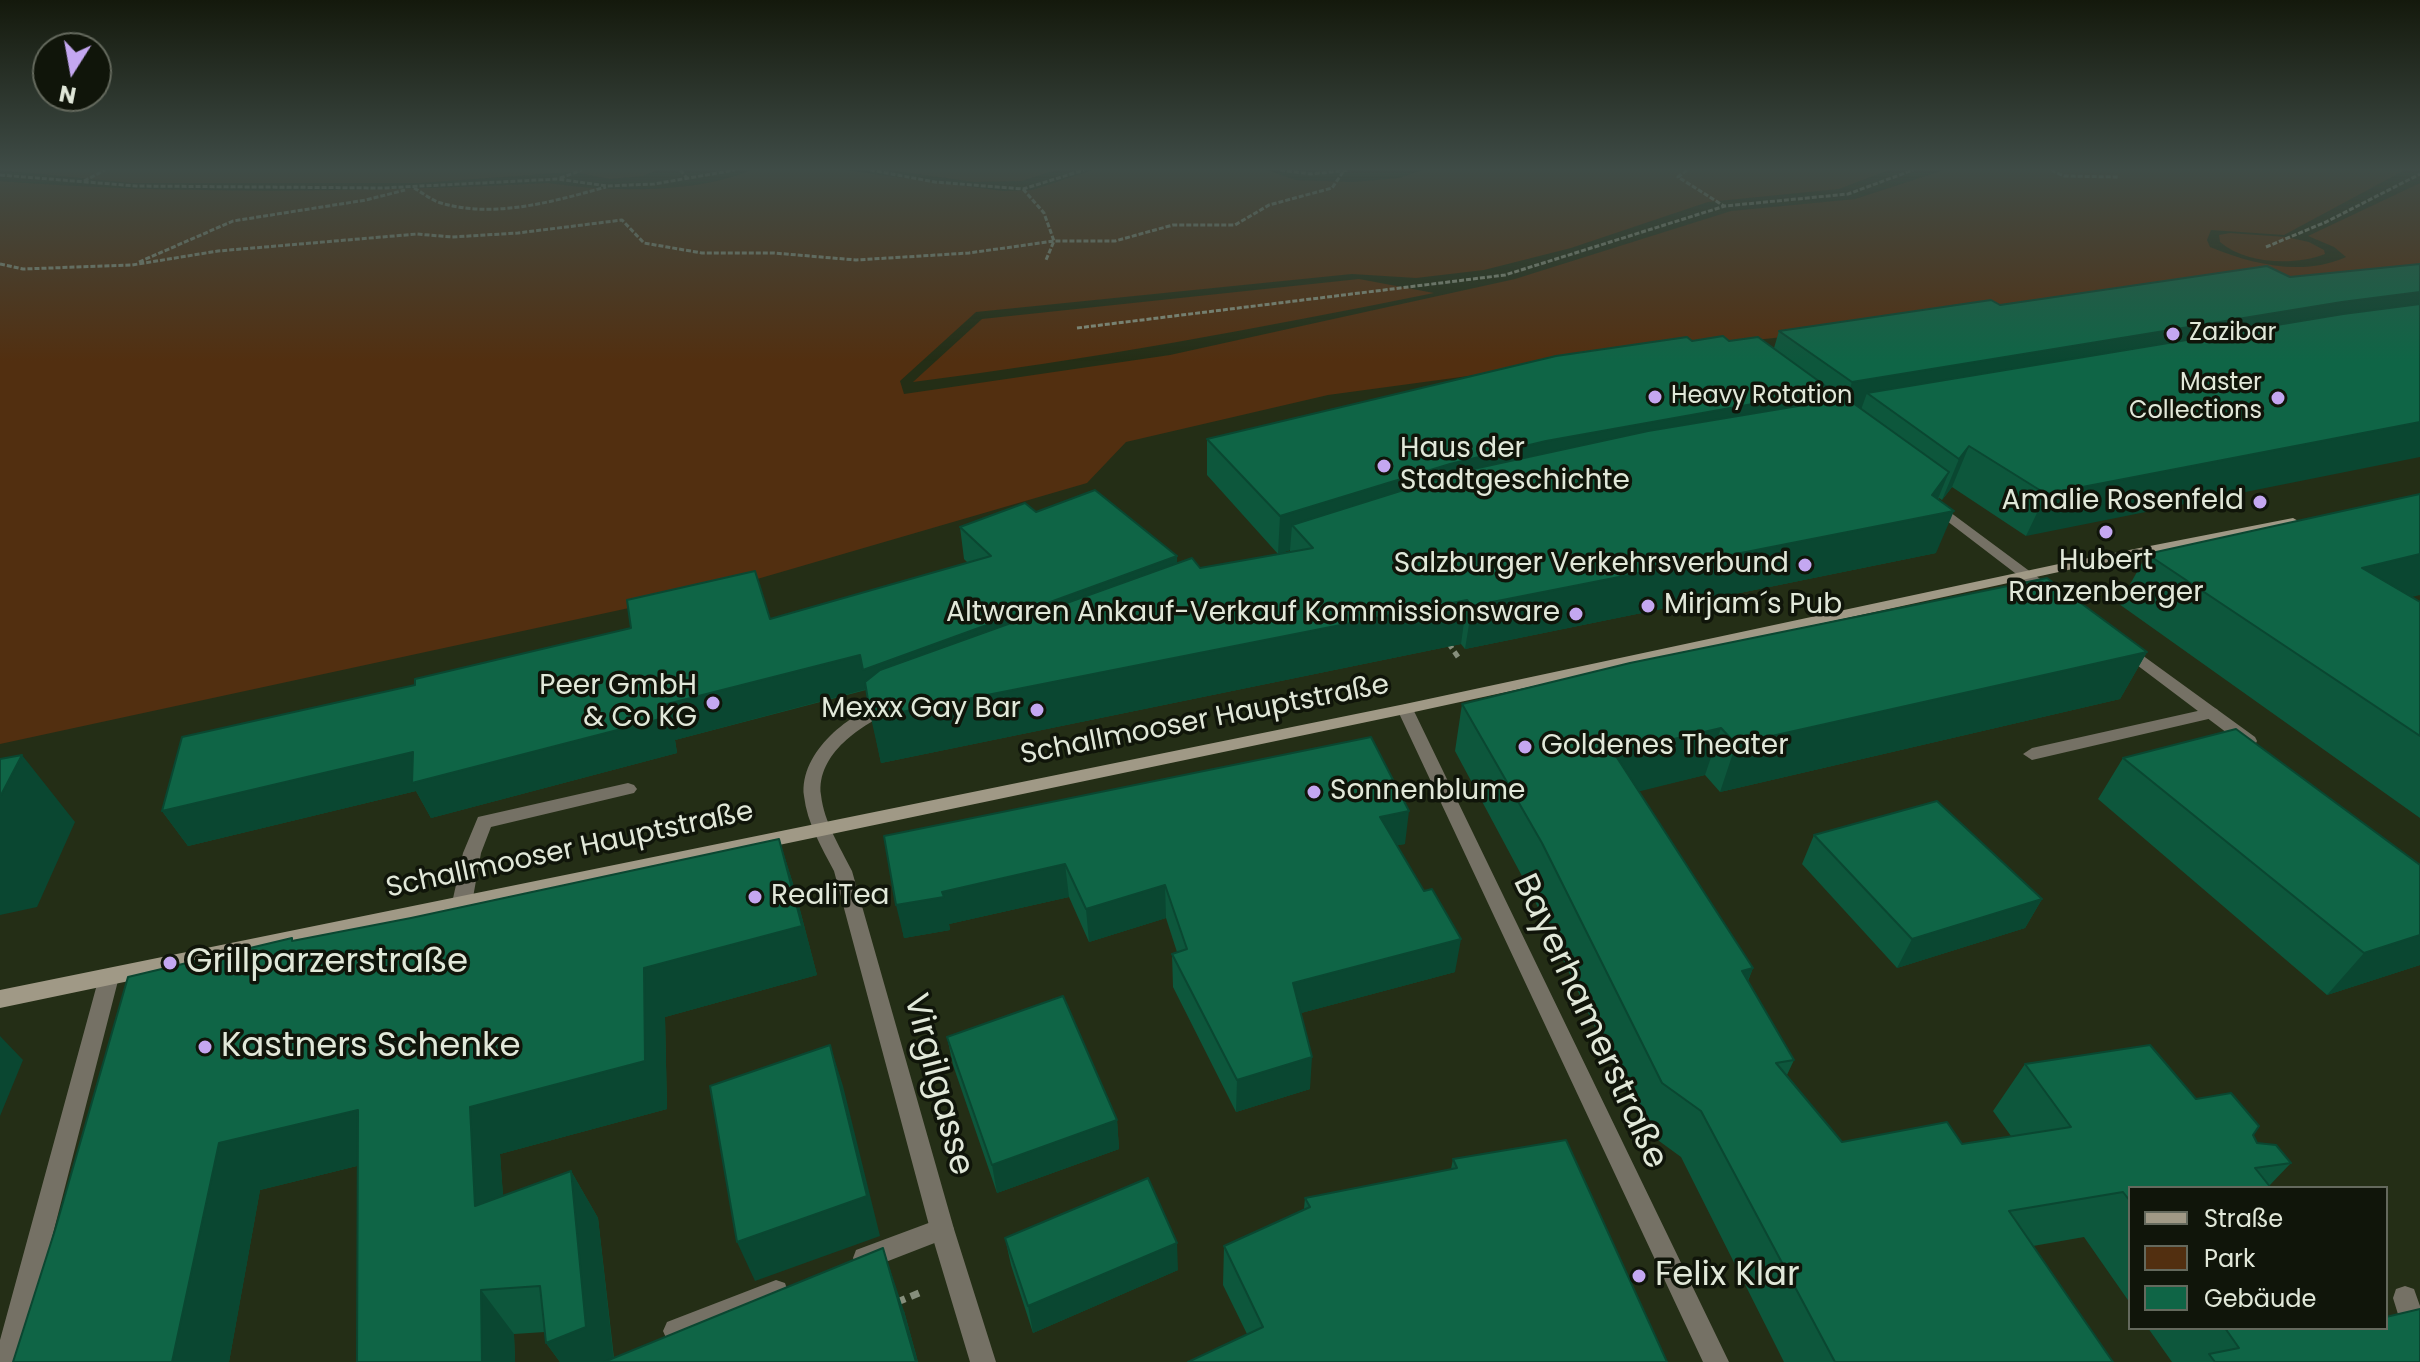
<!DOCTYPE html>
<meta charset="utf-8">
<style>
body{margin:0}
#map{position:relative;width:2420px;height:1362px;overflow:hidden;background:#242e16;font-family:Poppins,sans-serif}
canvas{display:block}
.legend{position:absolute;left:2128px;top:1186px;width:260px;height:144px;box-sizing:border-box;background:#10150a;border:2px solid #64695d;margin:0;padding:10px 14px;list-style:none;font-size:24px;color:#e1e8d9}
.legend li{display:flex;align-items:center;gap:16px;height:40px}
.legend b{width:40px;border:2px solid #64695d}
.north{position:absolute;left:32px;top:32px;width:80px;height:80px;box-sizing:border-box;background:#10150a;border:2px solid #64695d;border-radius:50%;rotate:191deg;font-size:22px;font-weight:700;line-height:32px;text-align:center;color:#e1e8d9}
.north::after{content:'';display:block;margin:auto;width:28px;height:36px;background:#c4a7f1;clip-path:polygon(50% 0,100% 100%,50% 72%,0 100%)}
</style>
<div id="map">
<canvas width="2420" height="1362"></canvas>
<ul class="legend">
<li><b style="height:10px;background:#a09986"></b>Straße</li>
<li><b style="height:22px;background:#522f10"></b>Park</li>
<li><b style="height:22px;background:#0f6546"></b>Gebäude</li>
</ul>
<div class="north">N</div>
</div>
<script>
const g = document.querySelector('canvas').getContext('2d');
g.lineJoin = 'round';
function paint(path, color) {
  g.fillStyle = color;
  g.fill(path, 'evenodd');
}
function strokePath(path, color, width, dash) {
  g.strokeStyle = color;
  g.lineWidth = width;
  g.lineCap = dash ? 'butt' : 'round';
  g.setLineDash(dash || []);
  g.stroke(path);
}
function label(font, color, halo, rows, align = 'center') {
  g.font = font + ' Poppins,sans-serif';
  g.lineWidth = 7;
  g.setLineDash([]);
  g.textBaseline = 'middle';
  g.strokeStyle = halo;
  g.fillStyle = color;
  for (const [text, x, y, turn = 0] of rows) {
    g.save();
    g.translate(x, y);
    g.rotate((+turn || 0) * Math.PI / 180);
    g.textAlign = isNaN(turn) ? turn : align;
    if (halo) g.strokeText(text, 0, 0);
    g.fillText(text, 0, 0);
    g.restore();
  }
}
paint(new Path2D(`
 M 0,170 L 657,170 L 643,176 L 610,179 L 572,172 L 420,183 L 131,183 Z
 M 751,170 L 844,170 L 1003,191 L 1032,190 L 1093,170 L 1267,170 L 1296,180 L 1353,182 L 1399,178 L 1423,170 L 1889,170 L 1839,189 L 1708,202 L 1571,248 L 1484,270 L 1416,278 L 1352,274 L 976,312 L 900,381 L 904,394 L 1170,355 L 1515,279 L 1731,211 L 1855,199 L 1944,170 L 2405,170 L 2284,235 L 2211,230 L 2207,240 L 2210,247 C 2252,264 2302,277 2346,257 L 2334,247 L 2308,236 L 2420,183 L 2420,271 L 1668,349 L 1328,395 L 1126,442 L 1087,483 L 740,584 L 0,744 L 0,181 C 183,195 365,192 548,183 C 608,192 695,194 751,170 Z
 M 889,170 L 1056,170 L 1022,181 L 974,182 Z
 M 2230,233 L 2286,237 L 2309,242 L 2324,250 L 2325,254 C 2294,266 2246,264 2220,242 L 2219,235 Z
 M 1359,279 L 1434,293 C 1261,328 1088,360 913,382 L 982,319 Z`), '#522f10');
strokePath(new Path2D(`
 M 680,170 L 689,180
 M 870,170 L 935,182 L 1023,189 L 1084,170
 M 1280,170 L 1311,174 L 1350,170
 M 1687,170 L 1678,177 L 1724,206
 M 2051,170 L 2064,176 L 2119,177
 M 0,175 L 136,186 L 383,188 L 558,179 L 607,186 L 654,184 L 735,170
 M 560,178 L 582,170
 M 84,181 L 105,170
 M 414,188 C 423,193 431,200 441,203 C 494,219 555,201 606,187
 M 1023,189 L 1044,213 L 1054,241 L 1046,260
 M 2266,247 L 2326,222 L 2420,174
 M 139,262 L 233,221 L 366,200 L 405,190
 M 0,264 L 23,269 L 132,265 L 218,251 L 417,234 L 452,237 L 518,233 L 622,220 L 644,243 L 702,253 L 774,253 L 856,260 L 969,253 L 1054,241 L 1115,241 L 1173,225 L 1235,225 L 1269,205 L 1332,188 L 1343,172
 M 1077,328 L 1505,275 L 1725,206 L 1848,194 L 1913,170`), '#868f7c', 3, [5, 2]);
strokePath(new Path2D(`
 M 1447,641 L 1458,657`), '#868f7c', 5, [9, 4]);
strokePath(new Path2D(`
 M 895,1303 L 919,1293`), '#868f7c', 7, [11, 6]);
paint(new Path2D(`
 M 2211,708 L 2217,709 L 2219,713 L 2217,717 L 2032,760 L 2023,754 L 2032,748 Z
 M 628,783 L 634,785 L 637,789 L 634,793 L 491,827 L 481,853 L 472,903 L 469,908 L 462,910 L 455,908 L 452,903 L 463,853 L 478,817 Z
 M 942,1218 L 950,1221 L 954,1229 L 950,1237 L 865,1270 L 856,1266 L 853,1258 L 856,1250 Z
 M 776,1280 L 785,1283 L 788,1292 L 785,1301 L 676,1344 L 667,1340 L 663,1331 L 667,1322 Z
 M 2405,1286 L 2414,1289 L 2420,1306 L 2420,1342 L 2415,1344 L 2406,1340 L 2393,1298 L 2396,1289 Z`), '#757165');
paint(new Path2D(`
 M 1935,501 L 2055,590 L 2057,593 L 2055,596 L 2045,596 L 1930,508 L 1930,502 Z
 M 2126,645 L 2131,647 L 2255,737 L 2257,741 L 2255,745 L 2243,745 L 2121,653 L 2118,650 Z
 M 889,701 L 897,706 L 895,710 C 862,724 816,754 821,795 C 824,822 840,847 852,871 L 954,1229 L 996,1362 L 970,1362 L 930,1229 L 834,871 C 822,848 807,823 804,796 C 799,752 851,711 889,701 Z
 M 1405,704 L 1413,709 L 1729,1362 L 1703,1362 L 1397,709 Z
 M 109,969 L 116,971 L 119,977 L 20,1362 L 0,1362 L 0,1340 L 99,977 L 102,971 Z`), '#757165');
paint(new Path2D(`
 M 2293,518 L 2300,522 L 2298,525 L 2068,570 L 1405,714 L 0,1008 L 0,990 L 1405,704 L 2068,562 Z`), '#a09986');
paint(new Path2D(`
 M 2267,266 L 2026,536 L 1952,487 L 1942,500 L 1939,498 L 1938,500 L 1936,553 L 1465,649 L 1461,644 L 881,763 L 866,690 L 675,740 L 677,753 L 431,818 L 416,791 L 188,846 L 162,811 L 968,563 L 964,559 L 960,527 L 1036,512 L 1177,556 L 1177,564 L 1200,568 L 1290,552 L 1290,550 L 1278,554 L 1207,475 L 1207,439 L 1692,341 L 1729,341 L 1774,348 L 1779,331 L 2000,305 Z
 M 2147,554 L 2412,597 L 2420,602 L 2420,818 L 2119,604 Z
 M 2147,652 L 2120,699 L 1720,792 L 1705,775 L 1638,791 L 1753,968 L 1748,981 L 1794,1060 L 1787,1075 L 1842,1142 L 1962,1144 L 2011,1136 L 1993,1111 L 2025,1064 L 2196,1099 L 2253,1135 L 2257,1143 L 2291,1163 L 2269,1186 L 2130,1188 L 2130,1303 L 2084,1237 L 2033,1246 L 2113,1362 L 1784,1362 L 1681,1157 L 1644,1130 L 1530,891 L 1455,751 L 1462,704 Z
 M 2123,758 L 2420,965 L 2327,995 L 2098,799 Z
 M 1814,835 L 2042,899 L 2025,928 L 1897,968 L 1802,864 Z
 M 884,836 L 1405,844 L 1397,845 L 1455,972 L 1301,1013 L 1310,1089 L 1236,1112 L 1173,987 L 1172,954 L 1177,952 L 1166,918 L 1089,942 L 1069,897 L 949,924 L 950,930 L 904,938 Z
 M 779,839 L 794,887 L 817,975 L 665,1017 L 667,1109 L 500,1154 L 503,1196 L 571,1171 L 598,1218 L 614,1358 L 904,1311 L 918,1362 L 560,1362 L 546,1343 L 545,1332 L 514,1334 L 515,1362 L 357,1362 L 357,1166 L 260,1190 L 229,1362 L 13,1362 L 294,941 L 411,918 Z
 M 947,1037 L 1117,1120 L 1119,1149 L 997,1193 L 953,1065 Z
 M 1453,1159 L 1667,1362 L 1247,1334 L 1223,1285 L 1224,1246 L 1304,1209 L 1305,1198 L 1451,1169 Z
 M 1005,1238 L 1178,1270 L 1033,1333 L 1011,1265 Z
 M 2148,1328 L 2329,1328 L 2420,1362 L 2172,1362 Z`), '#0d573c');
paint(new Path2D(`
 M 2420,292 L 2420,326 L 1867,393 L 1858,418 L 1839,422 L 1852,382 L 2342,302 Z
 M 1831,390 L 1819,426 L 1292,525 L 1290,550 L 1278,554 L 1280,516 L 1450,464 L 1546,441 Z
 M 2420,422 L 2420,457 L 2026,536 L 2046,494 Z
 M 1969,446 L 1952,487 L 1942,500 L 1959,459 Z
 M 1949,472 L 1932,513 L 1954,511 L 1936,553 L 1465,649 L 1472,606 L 1932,495 Z
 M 2420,554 L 2420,595 L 2328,618 L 2362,568 Z
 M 1177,556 L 1178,589 L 867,689 L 675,740 L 677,753 L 431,818 L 416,791 L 188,846 L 162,811 L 413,752 L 663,705 Z
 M 1467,600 L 1461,644 L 881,763 L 871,718 Z
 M 2147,652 L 2120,699 L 1720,792 L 1736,744 Z
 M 1721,728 L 1705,775 L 1601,801 L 1614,753 Z
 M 22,755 L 75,822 L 37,907 L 0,915 L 0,797 Z
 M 1409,811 L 1405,844 L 1377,849 L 1380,817 Z
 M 779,839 L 794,887 L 817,975 L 665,1017 L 667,1109 L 500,1154 L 507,1252 L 475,1206 L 470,1107 L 644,968 Z
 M 1065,864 L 1069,897 L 949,924 L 950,930 L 904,938 L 896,905 L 942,892 Z
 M 1165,885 L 1166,918 L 1089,942 L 1086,909 Z
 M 2042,899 L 2025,928 L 1897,968 L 1912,939 Z
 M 2420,935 L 2420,965 L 2327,995 L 2364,953 Z
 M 1461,939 L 1455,972 L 1290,1016 L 1293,983 Z
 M 1753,968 L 1733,1016 L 1742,971 Z
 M 0,1036 L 23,1060 L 0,1116 Z
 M 830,1045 L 843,1086 L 880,1236 L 755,1281 L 737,1242 Z
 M 1312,1057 L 1310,1089 L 1236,1112 L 1237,1080 Z
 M 358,1110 L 393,1157 L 260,1190 L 229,1362 L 172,1362 L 219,1143 Z
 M 1117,1120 L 1119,1149 L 997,1193 L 992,1165 Z
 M 571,1171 L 598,1218 L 614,1362 L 560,1362 L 546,1343 Z
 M 1177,1243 L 1178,1270 L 1033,1333 L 1028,1306 Z
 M 883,1248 L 904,1311 L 918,1362 L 916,1362 Z
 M 481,1290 L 514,1334 L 515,1362 L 482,1362 Z`), '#0a4731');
const building = new Path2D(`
 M 2420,264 L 2420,292 L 2342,302 L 1852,382 L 1779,331 L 1991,300 L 2000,305 L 2267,266 L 2290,277 Z
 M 2420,304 L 2420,422 L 2046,494 L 1969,446 L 1959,459 L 1867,393 L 2343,314 Z
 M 1723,336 L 1729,341 L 1758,337 L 1831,390 L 1546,441 L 1450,464 L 1280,516 L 1207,439 L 1556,356 L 1687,337 L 1692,341 Z
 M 1846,398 L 1949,472 L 1932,495 L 1954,511 L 1472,606 L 1467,600 L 871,718 L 865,682 L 880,670 L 1192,558 L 1200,568 L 1313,548 L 1292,525 L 1464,471 L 1648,431 Z
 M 1095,490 L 1177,556 L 863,670 L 860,655 L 663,705 L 664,718 L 412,783 L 413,752 L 162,811 L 182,737 L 415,685 L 415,679 L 631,628 L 627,600 L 755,571 L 770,619 L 991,556 L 960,527 L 1025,503 L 1036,512 Z
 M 2420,494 L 2420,554 L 2362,568 L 2420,602 L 2420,736 L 2147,554 Z
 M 2047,578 L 2147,652 L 1736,744 L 1721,728 L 1614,753 L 1753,968 L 1742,971 L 1794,1060 L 1776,1063 L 1842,1142 L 1947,1122 L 1962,1144 L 2071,1127 L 2025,1064 L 2150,1045 L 2196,1099 L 2231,1093 L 2259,1126 L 2253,1135 L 2257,1143 L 2276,1145 L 2291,1163 L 2255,1168 L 2271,1188 L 2130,1188 L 2130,1201 L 2123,1192 L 2009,1211 L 2113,1362 L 1835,1362 L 1701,1111 L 1662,1083 L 1542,843 L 1462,704 L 1630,663 Z
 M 2236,729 L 2420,865 L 2420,935 L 2364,953 L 2123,758 Z
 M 1371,737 L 1409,811 L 1380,817 L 1424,891 L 1432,889 L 1461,939 L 1293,983 L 1312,1057 L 1237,1080 L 1172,954 L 1187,949 L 1165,885 L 1086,909 L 1065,864 L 942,892 L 944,897 L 896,905 L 884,836 Z
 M 22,755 L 0,797 L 0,759 Z
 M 1937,801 L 2042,899 L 1912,939 L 1814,835 Z
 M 779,839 L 802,926 L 644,968 L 645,1061 L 470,1107 L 475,1206 L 571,1171 L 586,1327 L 546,1343 L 540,1286 L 481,1290 L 482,1362 L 357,1362 L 358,1110 L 219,1143 L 172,1362 L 13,1362 L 55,1230 L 128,977 L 292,938 L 292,941 L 411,918 Z
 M 1063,996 L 1117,1120 L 992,1165 L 947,1037 Z
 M 830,1045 L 867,1196 L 737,1242 L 710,1086 Z
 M 1566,1140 L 1667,1362 L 1188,1362 L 1263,1327 L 1224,1246 L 1310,1207 L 1305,1198 L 1457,1168 L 1453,1159 Z
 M 1148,1178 L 1177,1243 L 1028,1306 L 1005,1238 Z
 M 883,1248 L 916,1362 L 604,1362 Z
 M 2420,1309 L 2420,1362 L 2215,1362 L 2209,1354 L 2239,1348 L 2225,1328 L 2386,1328 L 2386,1317 Z`);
paint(building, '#0f6546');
strokePath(building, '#0a4731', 2);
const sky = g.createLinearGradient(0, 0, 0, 361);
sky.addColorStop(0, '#14190c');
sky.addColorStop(0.47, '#3f4c47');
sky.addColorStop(1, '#3f4c4700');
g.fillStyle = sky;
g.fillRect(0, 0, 2420, 361);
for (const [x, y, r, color] of [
 [2173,334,8,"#c4a7f1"],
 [1655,397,8,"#c4a7f1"],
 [2278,398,8,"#c4a7f1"],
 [1384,466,8,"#c4a7f1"],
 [2260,502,8,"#c4a7f1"],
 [2106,532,8,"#c4a7f1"],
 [1805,565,8,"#c4a7f1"],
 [1648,606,8,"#c4a7f1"],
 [1576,614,8,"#c4a7f1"],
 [713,703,8,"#c4a7f1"],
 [1037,710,8,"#c4a7f1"],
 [1525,747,8,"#c4a7f1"],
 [1314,792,8,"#c4a7f1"],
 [755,897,8,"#c4a7f1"],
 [170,963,8,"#c4a7f1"],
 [205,1047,8,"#c4a7f1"],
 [1639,1276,8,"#c4a7f1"]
]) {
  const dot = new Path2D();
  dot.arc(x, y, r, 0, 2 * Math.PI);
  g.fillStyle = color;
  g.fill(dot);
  strokePath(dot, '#10150a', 3);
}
label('24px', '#e1e8d9', '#10150a', [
 ["Zazibar",2189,334],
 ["Master",2262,384,"right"],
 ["Collections",2262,412,"right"],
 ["Heavy Rotation",1671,397]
], 'left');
label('28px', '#e1e8d9', '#10150a', [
 ["Haus der",1400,450],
 ["Stadtgeschichte",1400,482],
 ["Amalie Rosenfeld",2244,502,"right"],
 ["Hubert",2106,562,"center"],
 ["Ranzenberger",2106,594,"center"],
 ["Salzburger Verkehrsverbund",1789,565,"right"],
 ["Mirjam´s Pub",1664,606],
 ["Altwaren Ankauf-Verkauf Kommissionsware",1560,614,"right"],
 ["Peer GmbH",697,687,"right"],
 ["& Co KG",697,719,"right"],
 ["Mexxx Gay Bar",1021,710,"right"],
 ["Goldenes Theater",1541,747],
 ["Sonnenblume",1330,792],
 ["RealiTea",771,897]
], 'left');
label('28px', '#e1e8d9', '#10150a', [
 ["Schallmooser Hauptstraße",1205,721,-11],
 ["Schallmooser Hauptstraße",570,851,-12]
]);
label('34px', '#e1e8d9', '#10150a', [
 ["Grillparzerstraße",186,963],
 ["Kastners Schenke",221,1047],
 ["Felix Klar",1655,1276]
], 'left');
label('34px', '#e1e8d9', '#10150a', [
 ["Bayerhamerstraße",1589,1022,65],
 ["Virgilgasse",937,1085,75]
]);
</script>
